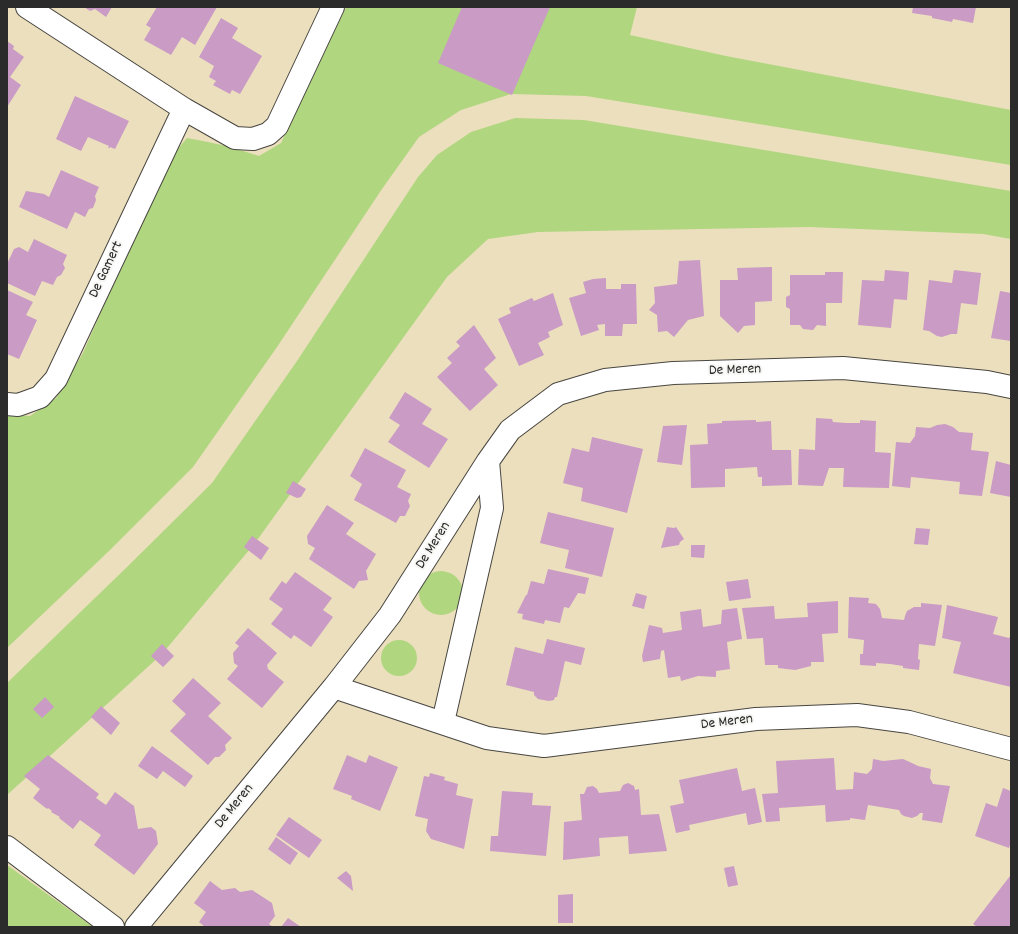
<!DOCTYPE html>
<style>
body{margin:0}
#map{position:relative;width:1018px;height:934px;overflow:hidden;background:#ecdfbd;font-family:Dekko,sans-serif}
canvas{display:block}
.frame{position:absolute;inset:0;border:8px solid #2b2b2b;pointer-events:none}
</style>
<div id="map">
<canvas width="1018" height="934"></canvas>
<div class="frame"></div>
</div>
<script>
const g = document.querySelector('canvas').getContext('2d');
g.lineJoin = 'round';
function paint(path, color) {
  g.fillStyle = color;
  g.fill(path, 'evenodd');
}
function strokePath(path, color, width, dash) {
  g.strokeStyle = color;
  g.lineWidth = width;
  g.lineCap = dash ? 'butt' : 'round';
  g.setLineDash(dash || []);
  g.stroke(path);
}
function label(font, color, halo, rows, align = 'center') {
  g.font = font + ' Dekko,sans-serif';
  g.lineWidth = 4;
  g.setLineDash([]);
  g.textBaseline = 'middle';
  g.strokeStyle = halo;
  g.fillStyle = color;
  for (const [text, x, y, turn = 0] of rows) {
    g.save();
    g.translate(x, y);
    g.rotate((+turn || 0) * Math.PI / 180);
    g.textAlign = isNaN(turn) ? turn : align;
    if (halo) g.strokeText(text, 0, 0);
    g.fillText(text, 0, 0);
    g.restore();
  }
}
paint(new Path2D(`
 M 346,7 L 637,7 L 630,35 L 726,56 L 1011,110 L 1011,165 L 586,96 L 511,94 L 461,110 L 419,137 L 382,189 L 277,347 L 193,467 L 110,550 L 7,648 L 7,414 L 30,416 L 56,398 L 83,353 L 166,163 L 187,138 C 212,142 236,148 259,156 L 281,143 Z
 M 515,118 L 584,120 L 1011,191 L 1011,239 L 983,234 L 809,227 L 538,232 L 488,239 L 447,277 L 255,543 L 162,654 L 7,795 L 7,683 L 126,568 L 212,483 L 297,361 L 418,177 L 437,155 L 471,132 Z
 M419 593a22 22 0 1 1 44 0a22 22 0 1 1-44 0Z
 M381 658a18 18 0 1 1 36 0a18 18 0 1 1-36 0Z
 M 7,865 L 93,927 L 7,927 Z`), '#b0d680');
paint(new Path2D(`
 M 84,7 L 112,7 L 106,17 L 95,9 L 90,11 Z
 M 157,7 L 217,7 L 195,45 L 182,37 L 171,55 L 144,40 L 151,28 L 146,25 Z
 M 462,7 L 550,7 L 512,95 L 438,63 Z
 M 913,7 L 976,7 L 973,23 L 953,19 L 952,22 L 932,18 L 932,16 L 912,13 Z
 M 221,18 L 238,28 L 232,38 L 262,56 L 240,94 L 232,90 L 230,94 L 213,85 L 216,81 L 209,77 L 214,66 L 199,57 Z
 M 7,41 L 14,46 L 13,49 L 24,57 L 10,77 L 21,85 L 7,107 Z
 M 75,96 L 129,121 L 115,149 L 110,147 L 110,148 L 108,148 L 109,146 L 88,137 L 81,151 L 56,139 Z
 M 61,170 L 99,187 L 95,196 L 96,200 L 93,208 L 89,209 L 85,217 L 75,212 L 67,229 L 19,207 L 26,191 L 44,194 L 49,197 Z
 M 34,239 L 67,255 L 63,264 L 65,268 L 61,275 L 57,277 L 53,285 L 42,281 L 35,296 L 7,283 L 7,264 L 14,249 L 19,247 L 28,252 Z
 M 700,260 L 704,316 L 688,320 L 674,337 L 667,331 L 658,332 L 657,315 L 649,310 L 655,303 L 654,287 L 677,284 L 679,261 Z
 M 772,267 L 772,301 L 755,302 L 755,325 L 744,326 L 738,333 L 720,316 L 720,280 L 738,280 L 737,268 Z
 M 885,270 L 909,272 L 907,300 L 894,299 L 891,328 L 858,325 L 862,280 L 884,281 Z
 M 954,270 L 981,273 L 977,305 L 961,303 L 957,334 L 951,334 L 942,337 L 937,336 L 929,331 L 923,330 L 929,280 L 952,283 Z
 M 825,272 L 843,272 L 842,303 L 826,303 L 826,326 L 817,325 L 813,330 L 803,329 L 800,325 L 790,325 L 790,309 L 786,307 L 786,297 L 790,295 L 790,275 L 825,275 Z
 M 606,278 L 606,289 L 621,289 L 621,284 L 636,284 L 637,324 L 623,324 L 622,336 L 605,336 L 605,324 L 597,325 L 599,330 L 581,336 L 569,298 L 586,293 L 583,282 L 593,279 Z
 M 7,290 L 33,302 L 26,315 L 37,320 L 19,359 L 7,354 Z
 M 1000,291 L 1011,293 L 1011,341 L 991,338 Z
 M 553,293 L 563,325 L 548,332 L 550,337 L 538,343 L 544,355 L 519,366 L 498,319 L 511,313 L 509,308 L 532,298 L 534,301 Z
 M 474,325 L 496,358 L 484,369 L 498,385 L 470,411 L 437,377 L 452,363 L 447,358 L 460,346 L 456,342 Z
 M 405,392 L 432,409 L 422,424 L 448,439 L 429,468 L 388,442 L 400,425 L 389,418 Z
 M 816,418 L 832,419 L 833,422 L 846,423 L 860,423 L 860,420 L 876,421 L 875,452 L 891,453 L 889,488 L 843,487 L 844,468 L 829,468 L 823,486 L 798,485 L 799,449 L 815,450 Z
 M 756,420 L 756,422 L 771,421 L 772,450 L 791,450 L 792,485 L 762,486 L 762,477 L 758,477 L 757,467 L 725,469 L 725,487 L 691,488 L 690,445 L 708,444 L 707,424 L 722,423 L 722,421 Z
 M 945,424 L 953,427 L 959,432 L 973,433 L 971,450 L 989,452 L 982,496 L 959,494 L 960,482 L 911,477 L 910,488 L 892,486 L 896,442 L 910,443 L 915,436 L 916,427 L 930,428 L 937,425 Z
 M 687,425 L 682,465 L 657,462 L 663,426 Z
 M 592,437 L 643,449 L 627,513 L 581,501 L 583,488 L 563,483 L 572,448 L 589,452 Z
 M 365,448 L 406,470 L 397,487 L 411,494 L 408,501 L 410,506 L 405,516 L 400,516 L 396,523 L 354,500 L 362,484 L 350,476 Z
 M 996,461 L 1011,465 L 1011,497 L 990,493 Z
 M 293,481 L 306,489 L 301,497 L 297,498 L 286,493 Z
 M 327,505 L 354,523 L 346,534 L 376,554 L 366,571 L 368,580 L 359,581 L 354,589 L 309,559 L 315,548 L 308,544 L 307,536 Z
 M 548,512 L 614,528 L 602,577 L 565,568 L 569,550 L 540,543 Z
 M 667,527 L 674,528 L 676,527 L 684,539 L 680,542 L 679,545 L 661,548 Z
 M 916,528 L 930,529 L 928,545 L 914,544 Z
 M 252,536 L 269,548 L 261,560 L 244,547 Z
 M 691,545 L 705,545 L 704,558 L 691,557 Z
 M 548,569 L 589,578 L 585,594 L 578,593 L 569,608 L 564,607 L 560,623 L 545,620 L 544,624 L 522,619 L 523,614 L 517,613 L 526,595 L 527,595 L 531,581 L 544,584 Z
 M 295,572 L 332,598 L 323,610 L 333,617 L 311,647 L 294,635 L 291,639 L 271,624 L 283,609 L 269,599 L 282,581 L 286,584 Z
 M 748,579 L 751,598 L 729,601 L 726,582 Z
 M 636,593 L 647,596 L 644,609 L 632,606 Z
 M 849,597 L 869,598 L 868,603 L 876,604 L 880,609 L 882,618 L 904,620 L 905,616 L 907,611 L 914,607 L 921,607 L 921,603 L 942,605 L 935,646 L 919,644 L 918,659 L 920,660 L 919,670 L 903,668 L 903,666 L 890,664 L 876,663 L 876,666 L 860,665 L 860,654 L 863,654 L 864,640 L 848,638 Z
 M 838,601 L 838,633 L 822,634 L 824,662 L 811,662 L 811,666 L 795,670 L 778,668 L 778,665 L 765,665 L 763,638 L 747,639 L 742,608 L 774,606 L 775,619 L 808,617 L 807,603 Z
 M 947,605 L 998,617 L 993,634 L 1009,638 L 1011,635 L 1011,687 L 953,673 L 961,642 L 942,638 Z
 M 737,608 L 742,639 L 727,642 L 730,669 L 716,671 L 716,677 L 698,676 L 681,681 L 680,676 L 668,678 L 664,650 L 661,651 L 660,659 L 643,662 L 642,656 L 649,625 L 662,628 L 663,633 L 682,630 L 680,612 L 701,609 L 703,627 L 721,624 L 722,610 Z
 M 248,628 L 277,653 L 267,665 L 268,669 L 284,682 L 262,708 L 227,679 L 238,666 L 234,663 L 233,653 L 239,646 L 235,643 Z
 M 547,639 L 585,648 L 581,665 L 565,661 L 557,697 L 555,697 L 554,700 L 549,701 L 538,699 L 534,695 L 534,692 L 506,685 L 515,647 L 543,654 Z
 M 162,644 L 174,656 L 163,667 L 151,656 Z
 M 193,678 L 221,703 L 208,716 L 232,738 L 225,745 L 226,750 L 219,757 L 215,757 L 208,765 L 170,731 L 186,714 L 172,701 Z
 M 45,697 L 54,707 L 42,718 L 33,709 Z
 M 101,706 L 120,723 L 111,735 L 91,717 Z
 M 152,746 L 193,776 L 185,787 L 163,771 L 157,779 L 138,766 Z
 M 48,755 L 99,794 L 96,798 L 106,805 L 115,792 L 134,806 L 138,829 L 151,827 L 156,831 L 158,844 L 134,875 L 94,845 L 101,835 L 80,820 L 73,829 L 59,818 L 60,817 L 51,812 L 52,811 L 48,808 L 47,809 L 33,798 L 40,789 L 24,776 Z
 M 347,755 L 366,763 L 369,755 L 398,767 L 380,811 L 351,799 L 352,796 L 333,789 Z
 M 834,758 L 836,790 L 853,789 L 854,772 L 867,774 L 872,769 L 873,759 L 883,761 L 903,759 L 914,764 L 918,766 L 931,769 L 930,778 L 933,784 L 950,786 L 942,823 L 922,820 L 923,813 L 920,813 L 917,816 L 912,818 L 904,816 L 901,814 L 899,810 L 868,805 L 865,820 L 850,818 L 850,820 L 826,822 L 825,805 L 779,808 L 780,821 L 766,822 L 762,794 L 778,793 L 776,761 Z
 M 737,768 L 742,791 L 755,788 L 762,822 L 748,825 L 746,813 L 689,825 L 690,830 L 676,833 L 670,806 L 684,803 L 679,780 Z
 M 430,773 L 445,777 L 444,780 L 458,784 L 456,795 L 473,799 L 464,849 L 431,839 L 426,831 L 428,819 L 415,816 L 424,776 L 429,777 Z
 M 628,783 L 634,786 L 635,790 L 639,789 L 641,815 L 659,814 L 667,851 L 629,854 L 628,836 L 599,838 L 600,856 L 563,860 L 564,822 L 582,820 L 580,794 L 584,794 L 587,787 L 593,786 L 597,789 L 599,793 L 620,791 L 623,785 Z
 M 1003,788 L 1011,791 L 1011,842 L 1009,848 L 975,836 L 986,803 L 997,807 Z
 M 502,791 L 533,793 L 532,805 L 551,806 L 546,856 L 490,851 L 491,836 L 498,836 Z
 M 289,817 L 322,840 L 309,858 L 276,835 Z
 M 276,837 L 298,853 L 290,865 L 268,849 Z
 M 734,866 L 738,885 L 728,887 L 724,868 Z
 M 346,871 L 351,876 L 353,891 L 337,878 Z
 M 1010,876 L 1011,927 L 977,927 L 973,924 Z
 M 210,881 L 222,890 L 235,888 L 240,892 L 252,890 L 272,903 L 275,916 L 269,924 L 273,927 L 205,927 L 199,922 L 206,912 L 194,903 Z
 M 573,894 L 573,923 L 558,923 L 558,895 Z
 M 288,918 L 301,927 L 281,927 Z`), '#c99bc5');
const minor = new Path2D(`
 M 27,7 L 184,109 L 235,138 L 253,139 L 268,134 L 277,126 L 333,7
 M 7,404 L 18,405 L 40,397 L 56,379 L 184,109
 M 334,687 L 487,738 L 544,746 L 756,719 L 857,715 L 909,722 L 1011,749
 M 443,722 L 492,508 L 488,461
 M 7,847 L 113,927
 M 136,927 L 334,687 L 390,615 L 488,461 L 510,430 L 558,394 L 605,380 L 673,373 L 843,368 L 987,382 L 1011,387`);
strokePath(minor, '#484641', 24);
strokePath(minor, '#fff', 22);
label('15px', '#2b2b2b', '#f6f6f2', [
 ["De Gamert",107,270,-65],
 ["De Meren",735,371,-2],
 ["De Meren",434,546,-58],
 ["De Meren",727,723,-7],
 ["De Meren",235,807,-51]
]);
</script>
